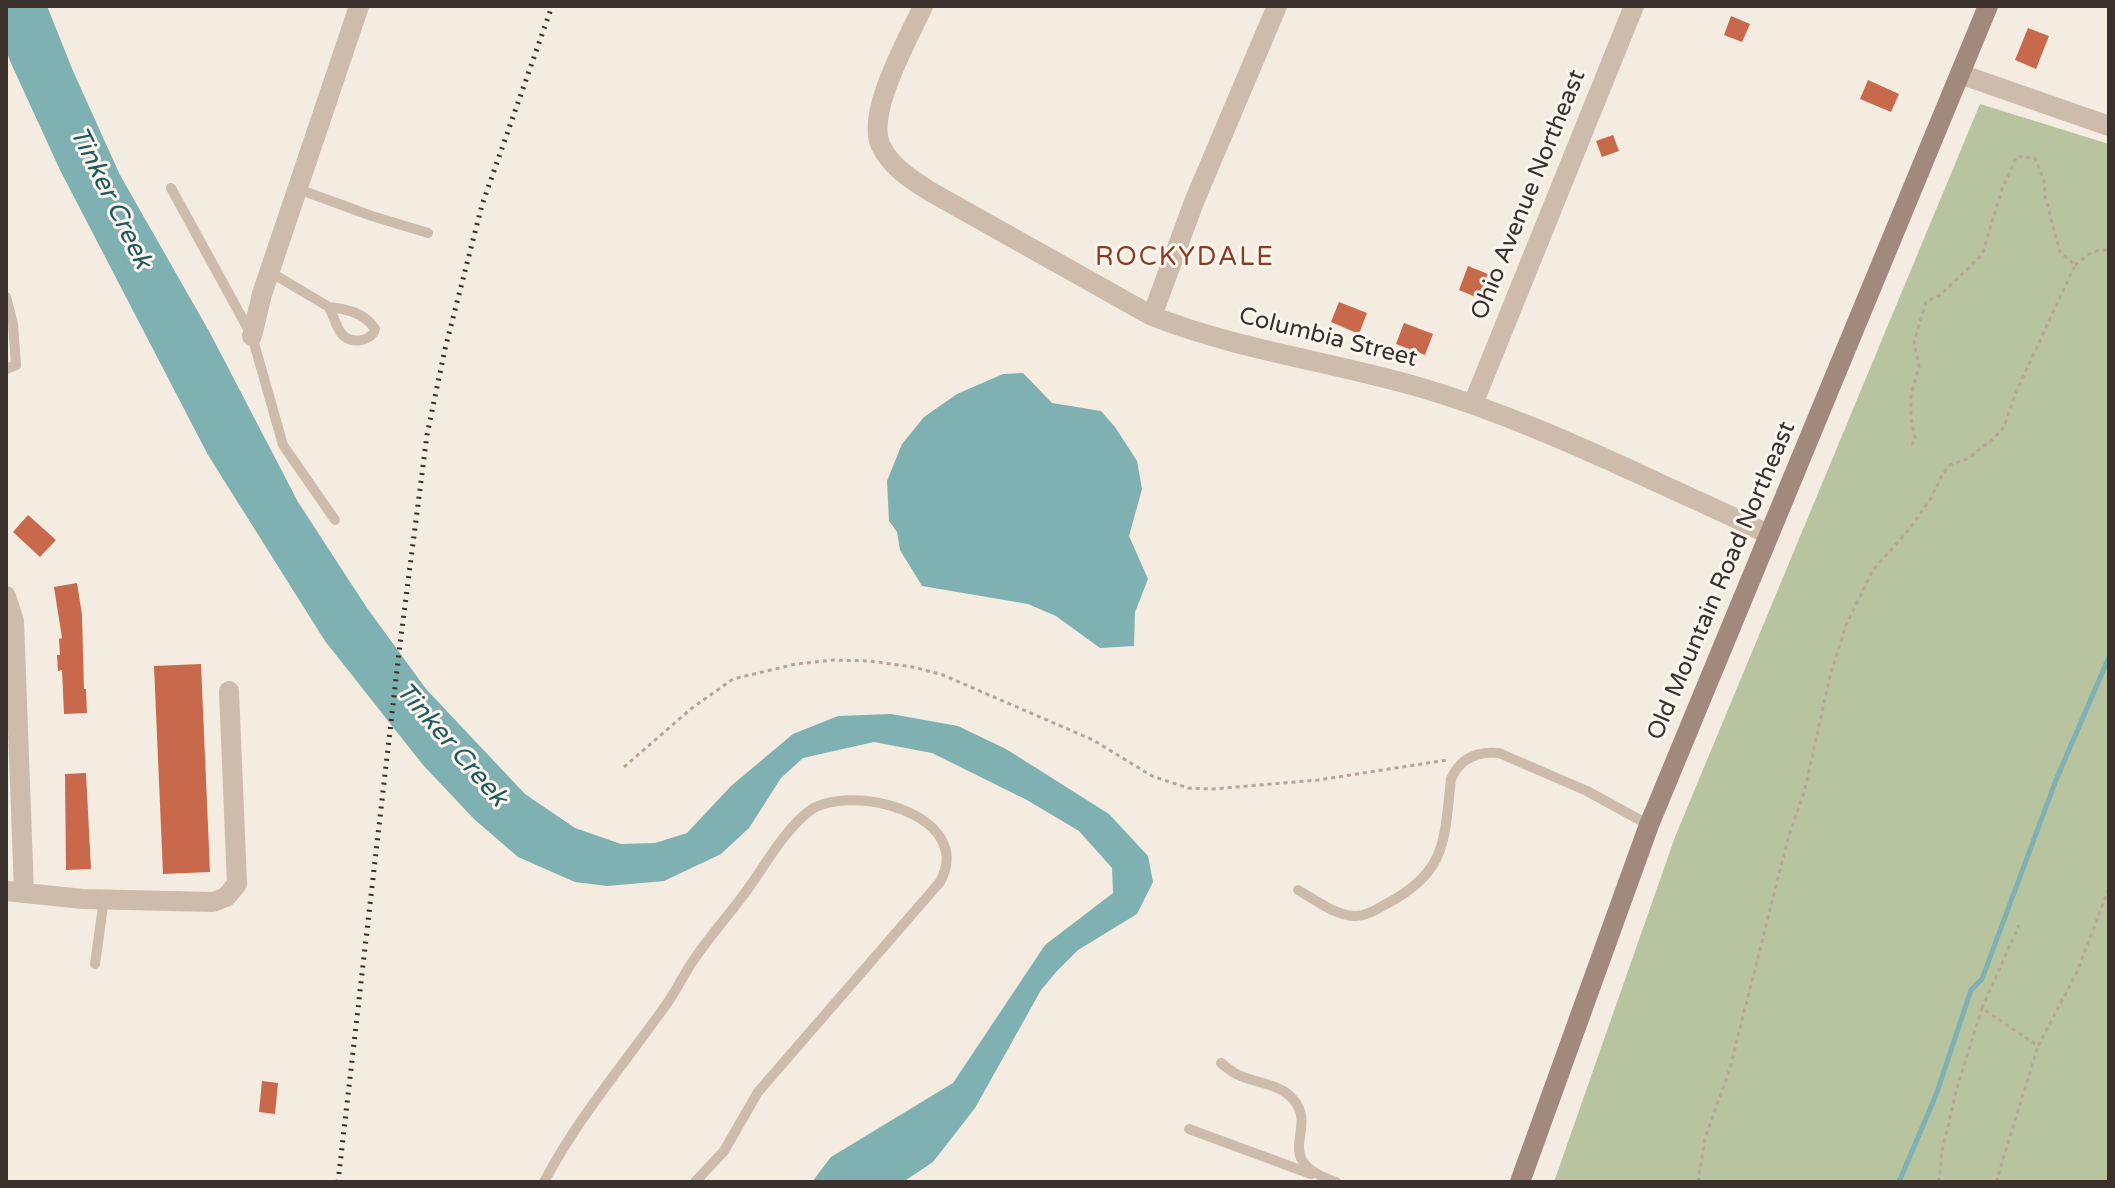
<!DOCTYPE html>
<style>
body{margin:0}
#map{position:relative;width:2115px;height:1188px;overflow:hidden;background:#f4ebe1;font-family:"Varela Round",sans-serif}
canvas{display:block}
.frame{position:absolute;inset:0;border:8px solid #3b302b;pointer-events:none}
</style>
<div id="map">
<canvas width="2115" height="1188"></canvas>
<div class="frame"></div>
</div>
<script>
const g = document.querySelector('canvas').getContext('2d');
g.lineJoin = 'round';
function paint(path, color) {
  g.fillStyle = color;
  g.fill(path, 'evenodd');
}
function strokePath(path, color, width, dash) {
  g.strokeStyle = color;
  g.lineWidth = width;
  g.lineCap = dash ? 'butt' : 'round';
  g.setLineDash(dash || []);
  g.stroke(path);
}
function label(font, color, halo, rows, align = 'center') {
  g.font = font + ' "Varela Round",sans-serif';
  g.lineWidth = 6;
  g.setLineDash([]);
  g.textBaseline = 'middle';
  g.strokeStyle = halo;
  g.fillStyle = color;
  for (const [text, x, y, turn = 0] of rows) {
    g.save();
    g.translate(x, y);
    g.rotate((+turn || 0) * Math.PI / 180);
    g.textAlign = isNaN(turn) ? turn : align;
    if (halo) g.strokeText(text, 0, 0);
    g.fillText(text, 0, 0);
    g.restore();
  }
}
paint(new Path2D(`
 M 1980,104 L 2109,144 L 2109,1182 L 1554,1182 L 1675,837 Z`), '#b8c4a0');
paint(new Path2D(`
 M 6,6 L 47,6 L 73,71 L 120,175 L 210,333 L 298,502 L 367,608 L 426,689 L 525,794 L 575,828 L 621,844 L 655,843 L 687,833 L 731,786 L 793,734 L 838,716 L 891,714 L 958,726 L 1006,749 L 1109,814 L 1148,856 L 1153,882 L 1137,914 L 1078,950 L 1057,971 L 1041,990 L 975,1108 L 933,1162 L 903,1182 L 812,1182 L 831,1157 L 953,1083 L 1045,945 L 1113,893 L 1112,868 L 1079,831 L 1027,800 L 932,753 L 874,742 L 803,758 L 781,778 L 749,828 L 721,854 L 664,881 L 607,886 L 575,882 L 518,857 L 474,819 L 423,765 L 325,641 L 208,455 L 60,170 L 10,61 L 6,49 Z
 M 1023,373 L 1052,403 L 1101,411 L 1115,427 L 1137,461 L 1142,489 L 1129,536 L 1148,579 L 1135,612 L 1134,646 L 1100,648 L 1056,616 L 1028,604 L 922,586 L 900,550 L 897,532 L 889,521 L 887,481 L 902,444 L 924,417 L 957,394 L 1003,374 Z`), '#7fb0b2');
strokePath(new Path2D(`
 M 1899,1182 L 1936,1095 L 1971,990 L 1982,979 L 2056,780 L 2109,657`), '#7fb0b2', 5);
paint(new Path2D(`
 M 1731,16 L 1750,24 L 1742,42 L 1724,35 Z
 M 2028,28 L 2049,36 L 2036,69 L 2015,60 Z
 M 1868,80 L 1899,94 L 1891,112 L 1860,99 Z
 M 1613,135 L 1619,151 L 1602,157 L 1596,141 Z
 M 1468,266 L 1488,274 L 1478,298 L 1459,290 Z
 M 1339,302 L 1367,313 L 1359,334 L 1331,322 Z
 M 1404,323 L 1433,334 L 1425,355 L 1396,344 Z
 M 28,515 L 56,540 L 40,557 L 13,532 Z
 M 77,583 L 82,615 L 84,689 L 86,689 L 87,713 L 64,714 L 62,670 L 58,671 L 57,655 L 60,655 L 59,639 L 62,638 L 54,587 Z
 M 201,664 L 210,872 L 163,874 L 154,666 Z
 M 86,773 L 91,869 L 66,870 L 65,774 Z
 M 262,1081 L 278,1083 L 275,1114 L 259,1112 Z`), '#c8694b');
strokePath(new Path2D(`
 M 2075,265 C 2085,257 2096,246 2109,251
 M 624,767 L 692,708 L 733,679 L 796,664 L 833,660 L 869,661 L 913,667 L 943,675 L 1093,740 L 1152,776 L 1188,788 L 1213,789 L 1318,780 L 1447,760
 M 1982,1008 L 2019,925
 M 1698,1182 L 1705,1138 L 1730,1068 L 1788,838 L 1804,793 L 1830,676 L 1846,625 L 1873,570 L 1908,531 L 1931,498 L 1942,475 L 1950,465 L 1967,459 L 1993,439 L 2004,427 L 2016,392 L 2075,265 L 2060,252 L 2045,196 L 2044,181 L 2035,158 L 2017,156 L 2002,189 L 1982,255 L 1940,295 L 1926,302 L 1914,342 L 1919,366 L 1911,396 L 1911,419 L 1915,438 L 1912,445
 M 1939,1182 L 1942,1151 L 1957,1088 L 1982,1008 L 2038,1046 L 2076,974 L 2109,888
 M 1996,1182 L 2038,1046`), '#b9a596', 3, [4, 4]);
strokePath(new Path2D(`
 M 171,188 L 252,336 L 283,445 L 335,520
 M 298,189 L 372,216 L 428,233
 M 270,272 L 329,307
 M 6,297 L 13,324 L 16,365 L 6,369
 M 329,307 C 347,309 365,313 375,329 C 371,342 350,345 341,333 C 336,326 333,315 329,307 Z
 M 1298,890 C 1314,899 1334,915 1354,916 C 1366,917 1378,908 1388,903 C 1448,871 1444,839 1451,779 C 1460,758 1477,751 1499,753 L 1587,791 L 1649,825
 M 95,964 L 104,899
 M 1221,1063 C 1226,1067 1231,1071 1236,1074 C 1254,1083 1279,1083 1293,1099 C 1320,1130 1268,1159 1336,1182
 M 1189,1129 L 1311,1174
 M 544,1182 C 578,1117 626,1062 668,1002 C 677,989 684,974 693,961 C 709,937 728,916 745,893 C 765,866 782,833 808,812 C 848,781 977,814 940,882 L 758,1092 L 724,1151 L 695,1182`), '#cdbbac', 10);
strokePath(new Path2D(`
 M 923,6 C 909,38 865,113 881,146 C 891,167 912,180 931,192 L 1152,316 C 1239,350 1333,362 1422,388 C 1500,411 1574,444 1648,478 C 1688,497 1729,514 1769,535
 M 1960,74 L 2109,126
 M 1152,316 L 1194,202 L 1277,6
 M 252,336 L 262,294 L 359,6
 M 1473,404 L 1634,6
 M 6,596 L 14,621 L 24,892
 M 6,891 L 83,899 L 213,902 L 226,897 L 237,884 L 229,691`), '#cdbbac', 20);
strokePath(new Path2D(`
 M 1520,1182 L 1649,825 L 1988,6`), '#a18a7d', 20);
strokePath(new Path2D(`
 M 338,1182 L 400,644 L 427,435 L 445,349 L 482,205 L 552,6`), '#3b302b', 5, [2, 6]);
label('24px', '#3b302b', '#fbf5ee', [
 ["Ohio Avenue Northeast",1529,195,-68],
 ["Columbia Street",1328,338,14],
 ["Old Mountain Road Northeast",1722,581,-67]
]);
label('italic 26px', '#1f5a5e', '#fbf5ee', [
 ["Tinker Creek",110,198,64],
 ["Tinker Creek",451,745,49]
]);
g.letterSpacing = '2px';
label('26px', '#8c3b22', '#fbf5ee', [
 ["ROCKYDALE",1185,258]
]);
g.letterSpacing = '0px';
</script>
